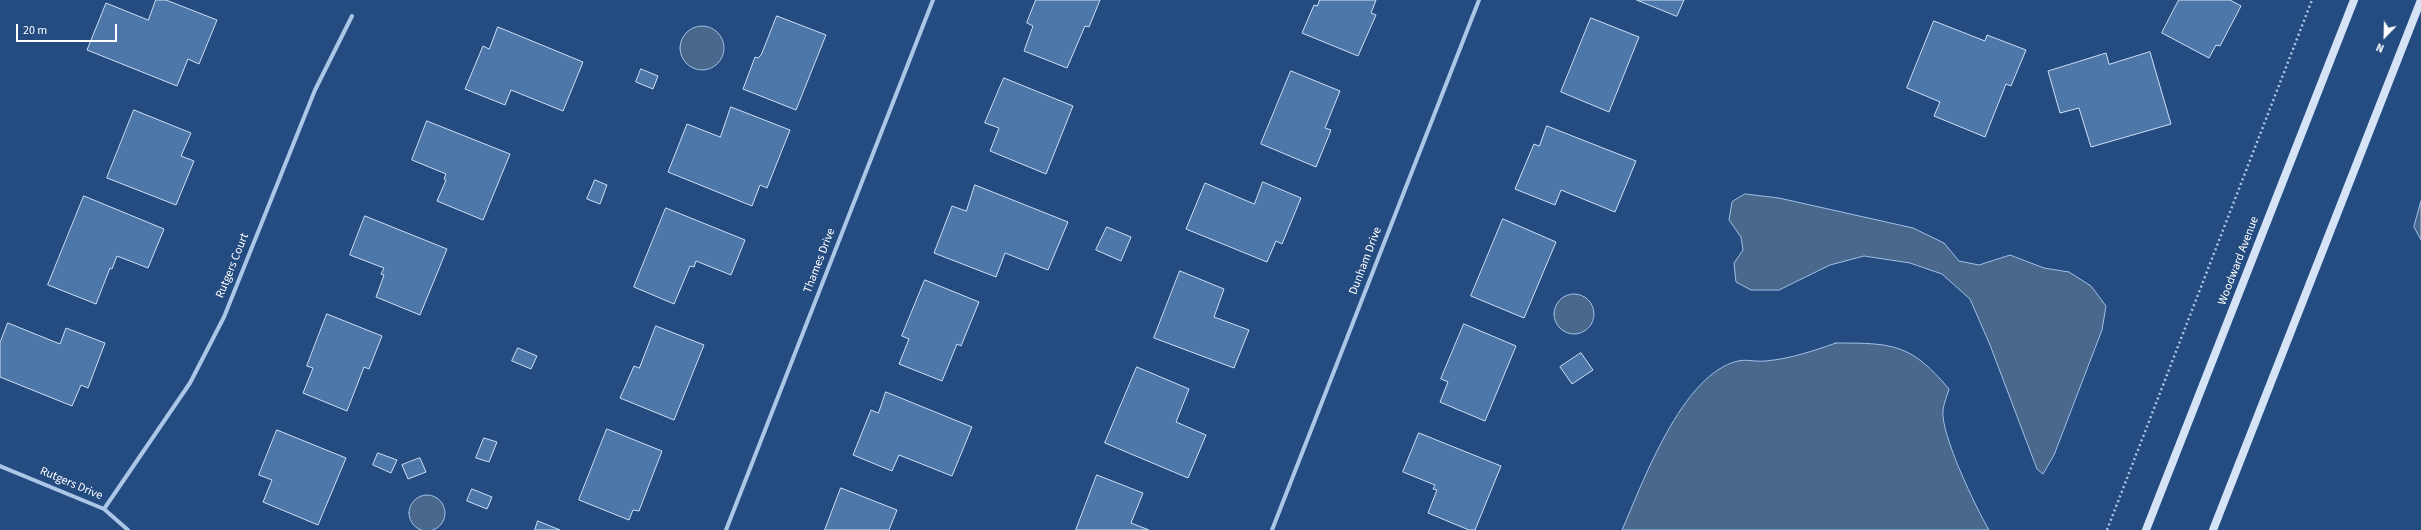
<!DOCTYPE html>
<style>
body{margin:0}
#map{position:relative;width:2421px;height:530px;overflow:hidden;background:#254c80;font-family:"Source Sans 3",sans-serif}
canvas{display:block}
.north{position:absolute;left:2365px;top:16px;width:40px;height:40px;-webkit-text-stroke:3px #254c80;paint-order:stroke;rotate:203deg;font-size:11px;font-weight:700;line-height:16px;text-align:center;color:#fff}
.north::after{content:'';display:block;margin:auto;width:14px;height:18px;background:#fff;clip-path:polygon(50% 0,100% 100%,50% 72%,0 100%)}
.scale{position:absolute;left:16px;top:24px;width:101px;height:18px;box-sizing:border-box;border:2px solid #fff;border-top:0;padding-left:5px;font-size:12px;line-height:14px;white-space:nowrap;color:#fff;-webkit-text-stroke:3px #254c80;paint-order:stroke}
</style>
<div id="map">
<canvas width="2421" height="530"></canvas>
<div class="north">N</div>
<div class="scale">20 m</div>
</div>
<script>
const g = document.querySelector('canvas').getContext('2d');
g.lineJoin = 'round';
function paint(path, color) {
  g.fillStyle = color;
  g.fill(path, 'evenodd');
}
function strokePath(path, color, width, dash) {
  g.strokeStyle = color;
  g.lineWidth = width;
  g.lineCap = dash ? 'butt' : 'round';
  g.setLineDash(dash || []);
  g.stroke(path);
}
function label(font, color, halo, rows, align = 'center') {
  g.font = font + ' "Source Sans 3",sans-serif';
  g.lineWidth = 3.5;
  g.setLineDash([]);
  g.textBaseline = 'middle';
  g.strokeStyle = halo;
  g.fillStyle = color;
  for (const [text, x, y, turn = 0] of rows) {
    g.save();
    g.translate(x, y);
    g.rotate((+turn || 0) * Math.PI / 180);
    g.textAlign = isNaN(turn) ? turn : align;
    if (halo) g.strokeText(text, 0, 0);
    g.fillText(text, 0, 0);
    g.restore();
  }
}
const water = new Path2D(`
 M680 48a22 22 0 1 1 44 0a22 22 0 1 1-44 0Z
 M 1745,194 L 1779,198 L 1913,228 L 1944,243 L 1959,261 L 1979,265 L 2010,255 L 2044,268 L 2069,272 L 2091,286 L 2106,306 L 2102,330 L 2054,455 L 2043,474 L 2037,469 L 1990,345 L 1970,299 L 1942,274 L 1910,263 L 1864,256 L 1830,265 L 1779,290 L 1751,290 L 1736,282 L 1734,263 L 1743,250 L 1741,237 L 1729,220 L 1732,202 Z
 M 2421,201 L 2421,240 L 2414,227 Z
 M1554 314a20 20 0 1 1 40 0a20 20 0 1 1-40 0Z
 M 1836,343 C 1894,343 1911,344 1949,389 C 1947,396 1944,403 1943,410 C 1940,433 1976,508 1989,530 L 1622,530 C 1643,482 1682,374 1738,361 C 1746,359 1756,362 1765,361 C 1790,359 1813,351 1836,343 Z
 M409 513a18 18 0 1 1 36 0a18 18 0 1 1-36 0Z`);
paint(water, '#4a678c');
strokePath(water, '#a0c1e7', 1);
const building = new Path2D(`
 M 156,0 L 166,0 L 217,20 L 199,64 L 188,59 L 177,86 L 87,50 L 106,3 L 148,20 Z
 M 1036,0 L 1100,0 L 1089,27 L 1085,26 L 1067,68 L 1024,51 L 1033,26 L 1027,23 Z
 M 1320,0 L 1376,0 L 1371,13 L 1376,15 L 1358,56 L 1302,33 L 1314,5 L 1317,6 Z
 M 1637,0 L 1684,0 L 1677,16 Z
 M 2179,0 L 2230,0 L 2241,6 L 2220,46 L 2216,45 L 2209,58 L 2162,33 Z
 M 777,16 L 826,35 L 796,110 L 743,89 L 755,57 L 758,58 L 761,55 Z
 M 1591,18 L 1639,37 L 1609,112 L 1561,92 Z
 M 1934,21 L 1985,41 L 1987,35 L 2026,50 L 2011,86 L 2006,84 L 1985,137 L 1934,116 L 1940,102 L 1907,88 Z
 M 498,27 L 583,62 L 563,111 L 511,90 L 505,105 L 465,89 L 483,46 L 489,49 Z
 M 2150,52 L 2171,124 L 2091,147 L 2079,108 L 2060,113 L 2048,71 L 2106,53 L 2109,64 Z
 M 641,69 L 658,76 L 653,89 L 636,82 Z
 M 1291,71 L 1340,91 L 1325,128 L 1331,130 L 1316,167 L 1261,144 Z
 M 1004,78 L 1073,106 L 1046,174 L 990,151 L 999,128 L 985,123 Z
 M 731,107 L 790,130 L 767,188 L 760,185 L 752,206 L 668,172 L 687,124 L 720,137 Z
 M 134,110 L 191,133 L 181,156 L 194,161 L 176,205 L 107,178 Z
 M 427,121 L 510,154 L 483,220 L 437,201 L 446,180 L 444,179 L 446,174 L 412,160 Z
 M 1547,126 L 1636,161 L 1615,212 L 1561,190 L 1555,205 L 1515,189 L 1534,144 L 1539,146 Z
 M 595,180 L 607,185 L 600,204 L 587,199 Z
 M 1263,182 L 1301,198 L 1282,244 L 1276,241 L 1267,262 L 1186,229 L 1205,183 L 1254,204 Z
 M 975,185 L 1068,222 L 1048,270 L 1005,253 L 996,277 L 934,253 L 952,206 L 966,211 Z
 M 84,196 L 164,229 L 148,268 L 117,256 L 112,269 L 110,268 L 96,304 L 48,285 Z
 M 666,208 L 745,240 L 731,275 L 696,261 L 694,267 L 690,266 L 674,304 L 634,287 Z
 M 365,216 L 447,249 L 420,315 L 376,297 L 384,275 L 381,274 L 384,268 L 350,255 Z
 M 1503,219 L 1556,242 L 1524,318 L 1471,296 Z
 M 1107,227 L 1131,237 L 1121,261 L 1096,250 Z
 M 1180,271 L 1224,289 L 1214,317 L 1249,330 L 1234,368 L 1154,338 Z
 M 925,280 L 979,302 L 961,346 L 957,344 L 942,381 L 899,364 L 909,339 L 902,336 Z
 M 327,314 L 382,336 L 369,369 L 364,367 L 347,411 L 303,393 L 313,368 L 307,366 Z
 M 8,323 L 60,344 L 66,328 L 105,343 L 88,388 L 81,385 L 72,406 L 0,377 L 0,343 Z
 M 1464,324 L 1516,346 L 1485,421 L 1440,402 L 1448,382 L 1441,379 Z
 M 656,326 L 704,345 L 674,420 L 620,398 L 634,366 L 639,368 Z
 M 518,348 L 537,356 L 531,369 L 512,361 Z
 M 1581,353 L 1593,370 L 1572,384 L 1560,367 Z
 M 1137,367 L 1189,389 L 1176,422 L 1206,435 L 1188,478 L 1105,443 Z
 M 886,392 L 972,427 L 952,476 L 899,455 L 892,471 L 853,455 L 871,410 L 878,413 Z
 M 607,429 L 662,451 L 639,511 L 633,510 L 629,520 L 579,500 Z
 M 277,430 L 346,458 L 318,525 L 263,502 L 272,480 L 259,475 Z
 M 1419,433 L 1501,466 L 1475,530 L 1469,530 L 1428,513 L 1437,490 L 1433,489 L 1435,485 L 1403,472 Z
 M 484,438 L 497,442 L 489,462 L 476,458 Z
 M 378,453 L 397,460 L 391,473 L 373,465 Z
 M 420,458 L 426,472 L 408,479 L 402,465 Z
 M 1097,475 L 1143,493 L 1131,523 L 1149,530 L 1076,530 Z
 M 841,488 L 897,510 L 889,530 L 825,530 Z
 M 472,489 L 492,497 L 487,509 L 467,501 Z
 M 538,521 L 560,530 L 535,530 Z`);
paint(building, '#4d76a9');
strokePath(building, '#cee0f5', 1);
strokePath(new Path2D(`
 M 2107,530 L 2312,0`), '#abc6e6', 2.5, [2, 3]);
strokePath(new Path2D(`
 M 0,466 L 104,509 L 128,530
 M 104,509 L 190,383 L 224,317 L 315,90 L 352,16
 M 726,530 L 933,0
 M 1272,530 L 1479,0`), '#abc6e6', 4);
strokePath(new Path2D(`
 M 2146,530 L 2354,0
 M 2213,530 L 2421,0`), '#d5e3f6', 8);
label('12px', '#fff', '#254c80', [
 ["Thames Drive",820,261,-69],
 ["Dunham Drive",1366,261,-69],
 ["Woodward Avenue",2239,261,-69],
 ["Rutgers Court",233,266,-68],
 ["Rutgers Drive",71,484,23]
]);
</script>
